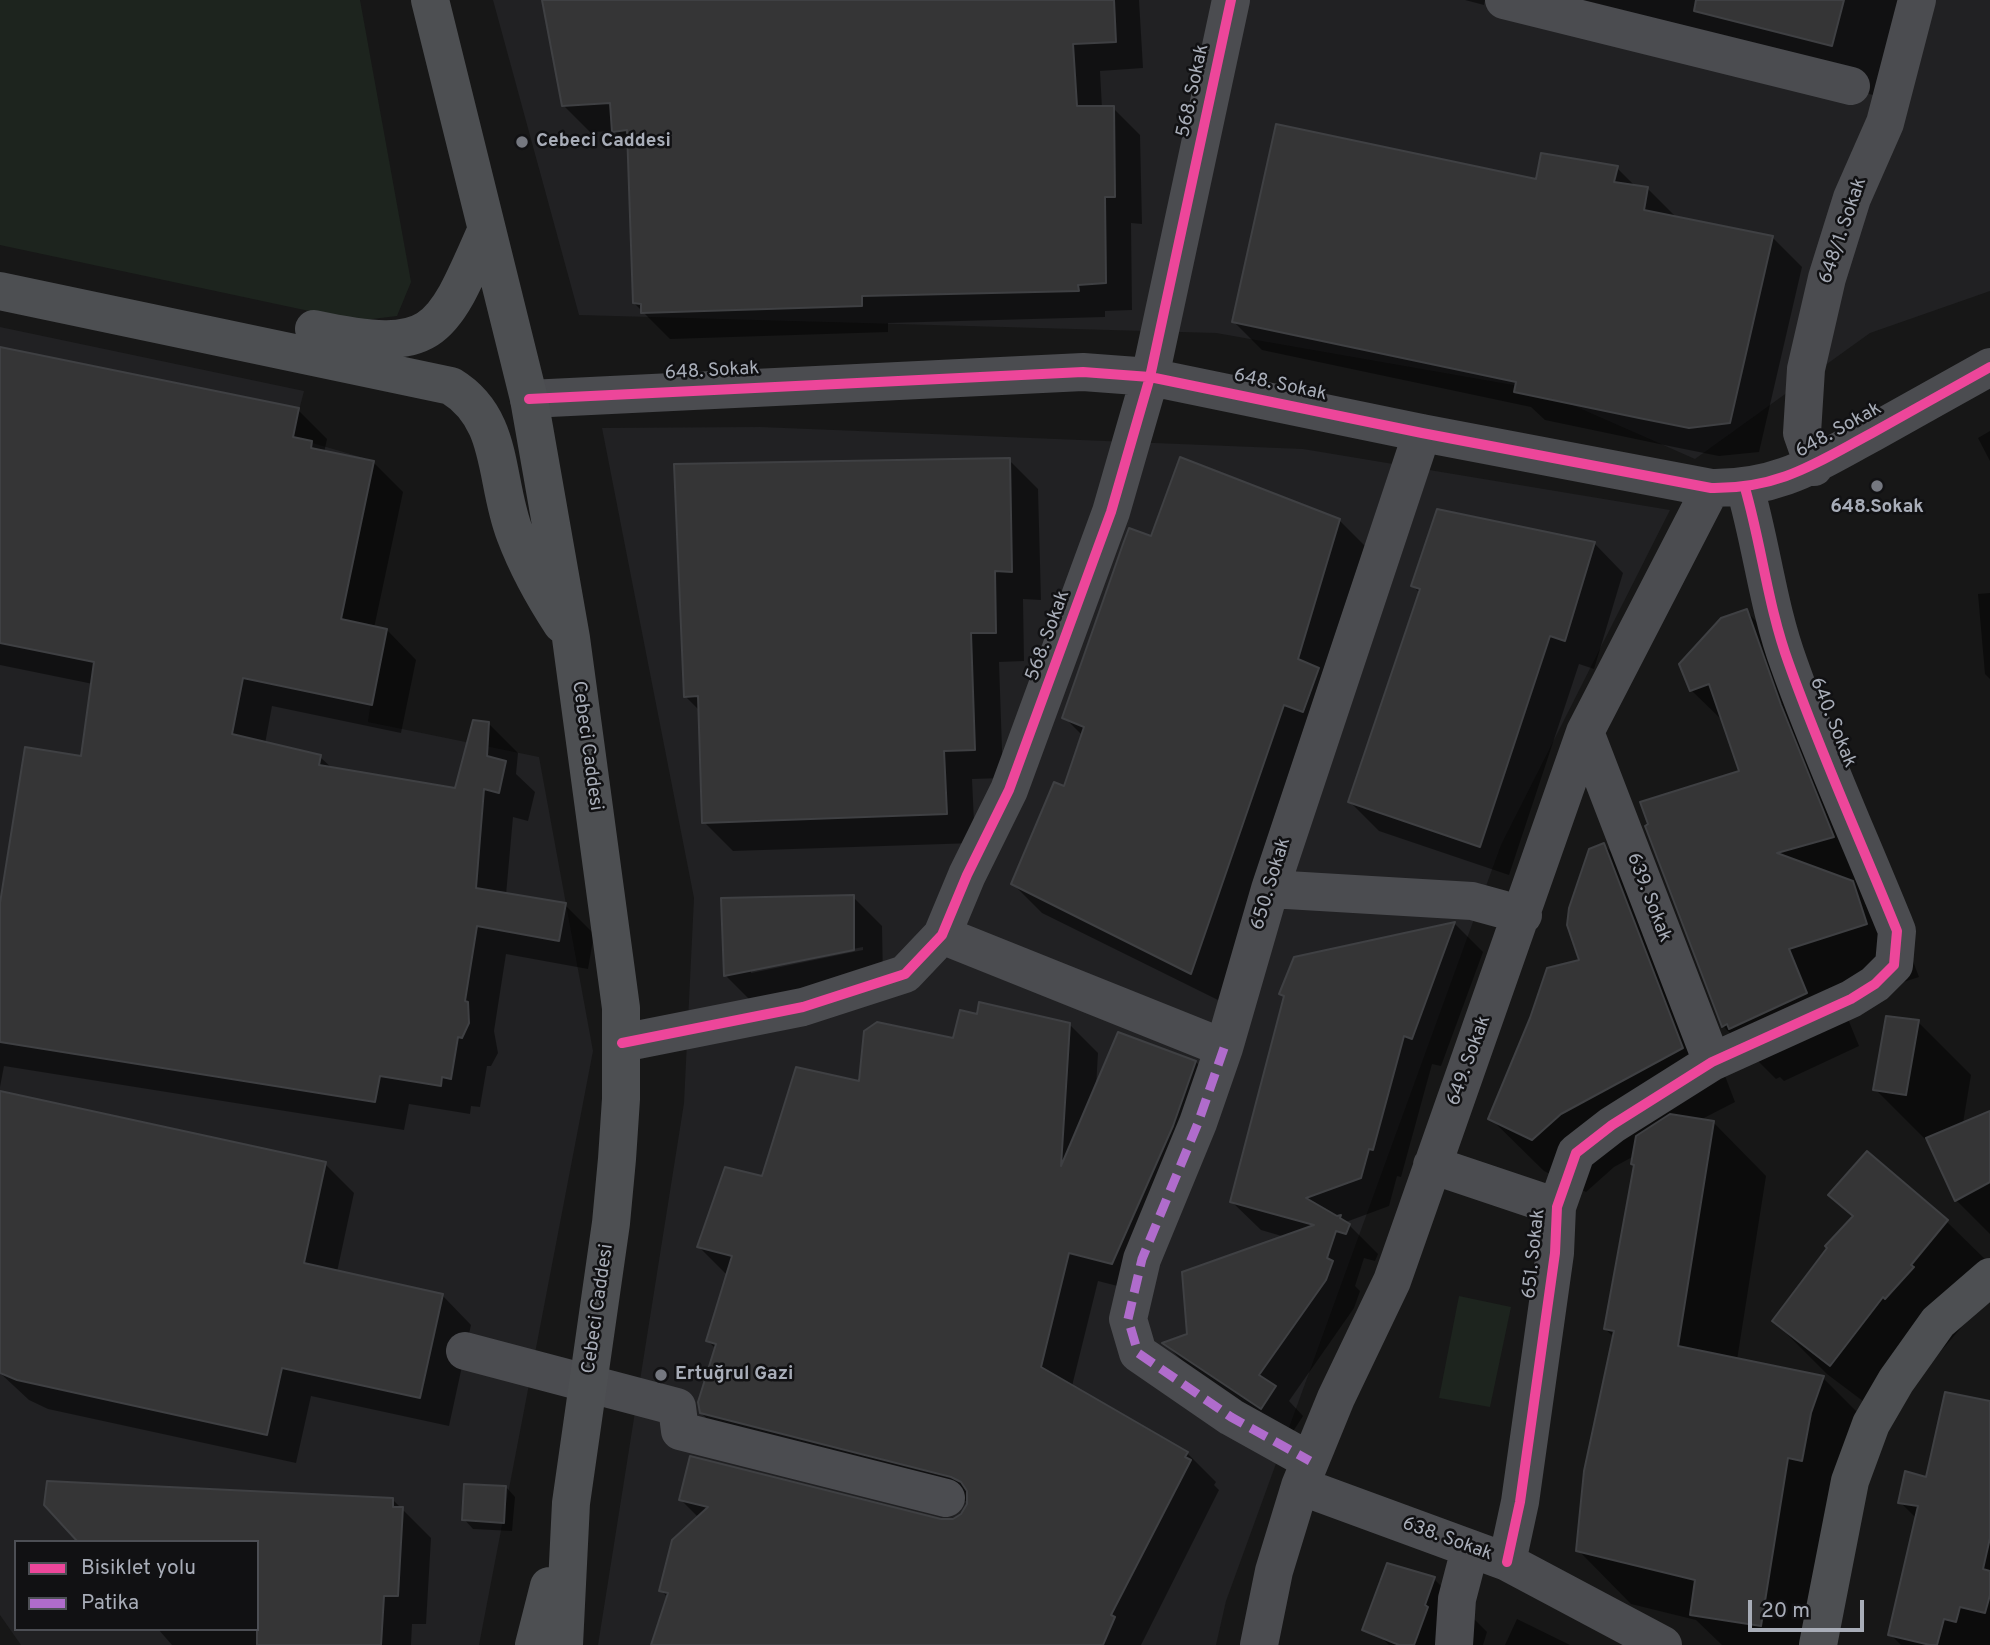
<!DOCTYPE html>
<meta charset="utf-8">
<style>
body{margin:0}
#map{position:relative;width:1990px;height:1645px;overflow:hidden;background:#171717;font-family:Overpass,sans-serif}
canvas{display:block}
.legend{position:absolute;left:14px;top:1540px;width:245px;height:91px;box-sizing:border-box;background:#111113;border:2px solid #4d4f55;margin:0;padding:9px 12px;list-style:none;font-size:21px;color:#a8adb8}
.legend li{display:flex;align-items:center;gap:14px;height:35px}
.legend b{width:35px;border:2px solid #4d4f55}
.scale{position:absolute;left:1748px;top:1600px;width:116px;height:32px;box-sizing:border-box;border:4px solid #a8adb8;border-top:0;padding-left:9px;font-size:21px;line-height:24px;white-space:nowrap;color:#a8adb8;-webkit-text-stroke:5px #111113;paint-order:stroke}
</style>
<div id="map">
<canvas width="1990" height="1645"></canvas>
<ul class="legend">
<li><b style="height:9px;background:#ed469a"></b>Bisiklet yolu</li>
<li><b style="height:9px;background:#b06ccc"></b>Patika</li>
</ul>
<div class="scale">20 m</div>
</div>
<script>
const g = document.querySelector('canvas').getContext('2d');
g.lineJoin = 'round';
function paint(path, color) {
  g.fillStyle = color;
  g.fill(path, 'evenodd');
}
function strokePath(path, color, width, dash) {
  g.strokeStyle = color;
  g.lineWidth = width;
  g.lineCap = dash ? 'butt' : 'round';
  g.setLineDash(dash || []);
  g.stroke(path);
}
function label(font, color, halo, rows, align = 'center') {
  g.font = font + ' Overpass,sans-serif';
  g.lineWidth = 5;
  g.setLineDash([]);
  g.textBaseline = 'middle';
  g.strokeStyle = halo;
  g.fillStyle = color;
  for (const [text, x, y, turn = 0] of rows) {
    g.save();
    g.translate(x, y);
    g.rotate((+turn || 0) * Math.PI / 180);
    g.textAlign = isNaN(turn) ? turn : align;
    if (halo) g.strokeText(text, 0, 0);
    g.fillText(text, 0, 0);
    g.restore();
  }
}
paint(new Path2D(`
 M 493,0 L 1990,0 L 1990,291 L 1870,333 L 1695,459 L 1536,389 L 1216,333 L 579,315 Z
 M 0,327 L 304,391 L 292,437 L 364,458 L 334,625 L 381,632 L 368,722 L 539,757 L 593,1051 L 479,1645 L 21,1645 L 0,1615 ZM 16,1542 L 257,1542 L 257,1629 L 16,1629 Z
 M 760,427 L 1303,449 L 1670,510 L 1501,845 L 1226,1601 L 1216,1645 L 598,1645 L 684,1103 L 694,898 L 602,428 Z`), '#212123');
paint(new Path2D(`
 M 0,0 L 360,0 L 411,282 L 397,316 L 356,321 L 0,245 Z
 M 1459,1296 L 1511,1307 L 1490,1407 L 1439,1398 Z`), '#1d241e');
paint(new Path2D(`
 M 544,0 L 1139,0 L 1143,68 L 1100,71 L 1102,108 L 1113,108 L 1140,135 L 1142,224 L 1131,223 L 1132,310 L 1105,311 L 1105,317 L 888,323 L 888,332 L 670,339 L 634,303 L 629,147 L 614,131 L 590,132 L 563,105 Z
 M 1465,0 L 1485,0 L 1484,5 Z
 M 1493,0 L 1910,0 L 1885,98 Z
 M 1617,168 L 1636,187 L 1647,188 L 1676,217 L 1773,238 L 1802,267 L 1759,452 L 1719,456 L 1669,446 L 1545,420 L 1531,407 L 1262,350 L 1233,321 L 1537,181 Z
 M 0,349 L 298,410 L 327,439 L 324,453 L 373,462 L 403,492 L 374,628 L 387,630 L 416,660 L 401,733 L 272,706 L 265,744 L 320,757 L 333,769 L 457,790 L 489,724 L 518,753 L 516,774 L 535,792 L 528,821 L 513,817 L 506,895 L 565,905 L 594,934 L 588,969 L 506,954 L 494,1031 L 498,1053 L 491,1066 L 487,1066 L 480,1107 L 471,1106 L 470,1114 L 409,1104 L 404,1130 L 4,1066 L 0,1087 L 0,914 L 83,758 L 93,684 L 0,665 Z
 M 1990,431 L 1990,461 L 1978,438 Z
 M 1009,460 L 1038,489 L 1041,600 L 1023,599 L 1024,661 L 999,662 L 1003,778 L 972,779 L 975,843 L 733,851 L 704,822 L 700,711 L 685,696 Z
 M 1438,511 L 1595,544 L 1623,573 L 1594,669 L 1579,664 L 1509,875 L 1379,831 L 1350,802 L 1420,593 L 1413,586 Z
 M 1339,520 L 1368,549 L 1220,1001 L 1042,913 L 1013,884 L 1065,788 L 1083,736 L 1064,717 L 1152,538 Z
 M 1990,593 L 1990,679 L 1985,674 L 1978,594 Z
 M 1746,611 L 1799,664 L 1919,977 L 1841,1002 L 1859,1046 L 1784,1081 L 1780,1077 L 1776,1079 L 1723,1026 L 1742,772 L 1725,723 L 1691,690 Z
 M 1604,845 L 1657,898 L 1735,1102 L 1700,1120 L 1713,1122 L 1766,1176 L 1737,1360 L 1823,1378 L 1876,1431 L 1820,1645 L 1722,1645 L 1696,1620 L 1631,1604 L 1578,1550 L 1614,1337 L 1605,1329 L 1636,1166 L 1634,1156 L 1614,1167 L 1586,1192 L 1544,1171 L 1490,1118 L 1581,962 Z
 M 853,897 L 882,926 L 883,979 L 754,1004 L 726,976 ZM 863,947 L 863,950 L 751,973 L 751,969 Z
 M 1455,924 L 1483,952 L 1441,1066 L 1432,1064 L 1401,1177 L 1397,1176 L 1389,1206 L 1346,1222 L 1378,1254 L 1375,1261 L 1364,1258 L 1355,1286 L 1360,1291 L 1354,1308 L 1289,1401 L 1303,1416 L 1290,1436 L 1193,1371 L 1165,1344 L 1189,1335 L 1285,1237 L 1261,1230 L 1232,1202 L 1286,998 L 1281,994 L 1295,959 Z
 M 1918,1022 L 1971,1075 L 1963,1123 L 1990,1111 L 1990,1234 L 1956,1200 L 1928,1142 L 1875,1089 Z
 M 1069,1024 L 1098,1053 L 1096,1088 L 1196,1062 L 1224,1091 L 1141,1292 L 1098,1281 L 1072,1386 L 1187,1453 L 1216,1482 L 1214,1485 L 1219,1490 L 1141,1645 L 653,1645 L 668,1598 L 661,1590 L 699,1518 L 681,1500 L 940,1521 L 953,1521 L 962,1515 L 969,1502 L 731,1442 L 701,1413 L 716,1349 L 708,1341 L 728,1276 L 699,1247 L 763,1178 L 860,1084 L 954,1040 Z
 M 0,1093 L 325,1164 L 354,1193 L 337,1272 L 442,1295 L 471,1325 L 449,1426 L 311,1396 L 296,1463 L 48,1409 L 29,1400 L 0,1373 Z
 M 1867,1153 L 1947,1222 L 1990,1264 L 1966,1322 L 1884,1417 L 1827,1374 L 1774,1321 L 1854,1218 L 1830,1195 Z
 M 1990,1402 L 1990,1645 L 1901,1645 L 1890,1634 L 1917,1519 L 1900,1502 L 1927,1479 Z
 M 506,1487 L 515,1497 L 512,1531 L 473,1529 L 464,1519 Z
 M 393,1500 L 431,1538 L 426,1624 L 412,1624 L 411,1645 L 172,1645 L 158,1629 L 257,1629 L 257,1542 Z
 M 1434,1579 L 1487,1632 L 1483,1645 L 1389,1645 L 1367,1623 Z
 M 1517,1619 L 1570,1645 L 1505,1645 Z`), '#0007');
const building = new Path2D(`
 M 542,0 L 1114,0 L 1116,42 L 1073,44 L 1077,106 L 1114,106 L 1115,197 L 1105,197 L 1106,283 L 1078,285 L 1079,291 L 862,296 L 862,306 L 641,313 L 641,304 L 633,303 L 627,130 L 612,132 L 610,103 L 562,106 Z
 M 1696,0 L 1844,0 L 1832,46 L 1694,11 Z
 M 1276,124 L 1536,179 L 1541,153 L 1618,166 L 1614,182 L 1648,187 L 1644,210 L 1773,236 L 1730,423 L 1689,428 L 1639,418 L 1514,392 L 1516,382 L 1232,322 Z
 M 0,347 L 299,408 L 293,437 L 312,441 L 311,448 L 374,461 L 341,619 L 387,629 L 372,705 L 243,678 L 232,734 L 321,755 L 319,765 L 455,788 L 473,720 L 489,722 L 487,756 L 506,761 L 499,793 L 484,789 L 476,888 L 566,903 L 559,941 L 477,926 L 465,1001 L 468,1002 L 469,1023 L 462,1038 L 458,1037 L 451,1079 L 442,1077 L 441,1086 L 380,1076 L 375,1102 L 0,1042 L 0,903 L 25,747 L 81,756 L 94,662 L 0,643 Z
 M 1180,457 L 1340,519 L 1298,659 L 1319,668 L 1303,712 L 1284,705 L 1191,974 L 1011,884 L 1054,782 L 1064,786 L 1084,727 L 1062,718 L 1123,544 L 1129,528 L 1151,536 Z
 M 1010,458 L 1012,572 L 995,571 L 996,633 L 971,633 L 975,750 L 944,751 L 947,814 L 702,823 L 698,696 L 684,697 L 674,464 Z
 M 1437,509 L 1595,542 L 1565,641 L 1550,636 L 1480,847 L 1348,802 L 1420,589 L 1411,586 Z
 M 1747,609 L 1781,705 L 1834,837 L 1777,853 L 1853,881 L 1867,924 L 1789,949 L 1807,993 L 1729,1029 L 1727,1024 L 1722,1027 L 1645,826 L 1648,824 L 1640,802 L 1739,771 L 1709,684 L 1690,691 L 1679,664 L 1721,618 Z
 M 1604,843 L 1683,1048 L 1561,1114 L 1532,1140 L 1488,1119 L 1530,1018 L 1547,968 L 1579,960 L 1567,925 L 1569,908 L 1589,849 Z
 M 854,895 L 854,950 L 724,976 L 721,898 Z
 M 1455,922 L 1412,1039 L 1404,1036 L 1373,1150 L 1369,1149 L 1361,1178 L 1306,1198 L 1337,1216 L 1341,1215 L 1340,1218 L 1350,1224 L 1346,1234 L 1336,1231 L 1327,1258 L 1333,1261 L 1326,1280 L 1259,1375 L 1276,1386 L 1261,1409 L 1162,1343 L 1187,1334 L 1182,1272 L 1314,1225 L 1230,1202 L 1284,996 L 1279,994 L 1294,957 Z
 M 979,1002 L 1070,1023 L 1061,1166 L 1118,1032 L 1196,1061 L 1173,1126 L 1112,1264 L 1069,1253 L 1041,1367 L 1188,1452 L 1185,1457 L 1191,1460 L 1111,1615 L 1115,1617 L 1103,1645 L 651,1645 L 668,1593 L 659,1591 L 672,1540 L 708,1507 L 679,1500 L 690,1456 L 941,1519 L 953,1519 L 961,1514 L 967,1504 L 967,1491 L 961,1482 L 951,1477 L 700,1413 L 698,1402 L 716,1344 L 706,1341 L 732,1256 L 697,1247 L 725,1167 L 762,1176 L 796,1067 L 859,1081 L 864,1031 L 877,1022 L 953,1038 L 960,1010 L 977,1014 Z
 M 1886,1016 L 1919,1020 L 1906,1095 L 1873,1090 Z
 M 0,1091 L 326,1162 L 304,1263 L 443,1294 L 420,1398 L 282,1368 L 267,1435 L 17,1380 L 0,1373 Z
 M 1990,1111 L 1990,1182 L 1955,1201 L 1926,1138 Z
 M 1670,1114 L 1714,1121 L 1678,1346 L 1824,1376 L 1811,1413 L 1802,1461 L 1788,1458 L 1761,1626 L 1690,1615 L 1695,1580 L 1576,1551 L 1584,1471 L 1614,1331 L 1604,1329 L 1634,1165 L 1631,1164 L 1636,1136 Z
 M 1867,1151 L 1948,1220 L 1911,1265 L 1914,1267 L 1885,1299 L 1883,1297 L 1830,1366 L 1772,1321 L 1827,1248 L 1825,1246 L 1853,1216 L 1828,1195 Z
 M 1945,1392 L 1990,1401 L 1990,1538 L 1983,1569 L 1990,1571 L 1990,1595 L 1985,1613 L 1960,1607 L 1956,1622 L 1944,1619 L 1937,1645 L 1930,1645 L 1888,1635 L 1918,1506 L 1898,1503 L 1905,1471 L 1926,1477 Z
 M 47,1481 L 393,1498 L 393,1507 L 403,1507 L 398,1596 L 384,1596 L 381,1645 L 257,1645 L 257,1542 L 78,1542 L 44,1505 Z
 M 464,1484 L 506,1486 L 504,1523 L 462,1520 Z
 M 1387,1563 L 1435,1577 L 1425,1605 L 1428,1607 L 1414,1645 L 1399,1645 L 1362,1630 Z`);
paint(building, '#353536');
strokePath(building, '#3f4043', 2);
strokePath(new Path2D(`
 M 1504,0 L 1851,86
 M 529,399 L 1083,372 L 1150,377 L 1422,433 L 1711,488 C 1779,489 1814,464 1872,433 C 1911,411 1951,389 1990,367
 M 1814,467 L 1802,433 L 1806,369 L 1827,278 L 1852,198 L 1885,123 L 1917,0
 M 1585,732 L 1712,1062
 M 1270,889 L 1472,901 L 1523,915
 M 942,935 L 1224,1048 L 1270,889 L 1422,433
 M 622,1043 L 803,1007 L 905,974 L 942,935 L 967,875 L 1009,790 L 1111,512 L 1150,377 L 1231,0
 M 1224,1048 L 1198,1123 L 1142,1259 L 1128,1319 L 1138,1353 L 1231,1417 L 1310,1461
 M 1432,1165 L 1557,1207
 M 465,1351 L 677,1407 L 680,1431 L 946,1498
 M 1300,1486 L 1507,1562 L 1663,1645
 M 1507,1562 L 1520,1502 L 1555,1253 L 1557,1207 L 1576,1153 L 1612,1125 L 1712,1062 L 1851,999 L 1875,984 L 1894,965 L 1897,931 C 1861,842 1821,754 1789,664 C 1768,607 1762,547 1745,488
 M 1259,1645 L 1274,1571 L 1300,1486 L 1336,1398 L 1392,1281 L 1585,732 L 1711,488
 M 1454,1645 L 1457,1599 L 1470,1549`), '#4b4c50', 38);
strokePath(new Path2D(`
 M 430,0 L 529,399 L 571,638 L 621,1008 L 621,1099 L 617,1159 L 611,1223 L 571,1503 L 564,1645
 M 0,291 L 451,386 C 505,419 494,480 515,534 C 527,566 543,595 562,624
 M 314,329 C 433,354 440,337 486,231
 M 534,1645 L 549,1586
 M 1818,1645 L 1850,1481 L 1871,1424 L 1896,1381 L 1938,1322 L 1990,1277`), '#4d4f52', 38);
strokePath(new Path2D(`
 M 1224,1048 L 1198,1123 L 1142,1259 L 1128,1319 L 1138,1353 L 1231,1417 L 1310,1461`), '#b06ccc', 9, [18, 9]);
strokePath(new Path2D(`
 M 529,399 L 1083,372 L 1150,377 L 1422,433 L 1711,488 C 1779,489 1814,464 1872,433 C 1911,411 1951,389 1990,367
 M 622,1043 L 803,1007 L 905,974 L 942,935 L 967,875 L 1009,790 L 1111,512 L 1150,377 L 1231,0
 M 1507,1562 L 1520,1502 L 1555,1253 L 1557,1207 L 1576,1153 L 1612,1125 L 1712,1062 L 1851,999 L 1875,984 L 1894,965 L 1897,931 C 1861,842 1821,754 1789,664 C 1768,607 1762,547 1745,488`), '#ed469a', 10);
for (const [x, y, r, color] of [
 [522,142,7,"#757880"],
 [1877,486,7,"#757880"],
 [661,1375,7,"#757880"]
]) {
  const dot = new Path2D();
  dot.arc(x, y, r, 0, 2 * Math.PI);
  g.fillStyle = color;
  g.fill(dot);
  strokePath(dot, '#111113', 2.5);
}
label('19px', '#a8adb8', '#111113', [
 ["568. Sokak",1194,91,-78],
 ["648/1. Sokak",1844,231,-71],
 ["648. Sokak",712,372,-3],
 ["648. Sokak",1280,386,12],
 ["648. Sokak",1839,431,-29],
 ["568. Sokak",1049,636,-70],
 ["640. Sokak",1832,723,68],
 ["Cebeci Caddesi",586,746,82],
 ["650. Sokak",1272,884,-73],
 ["639. Sokak",1648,898,69],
 ["649. Sokak",1470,1061,-70],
 ["651. Sokak",1535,1254,-84],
 ["Cebeci Caddesi",599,1309,-82],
 ["638. Sokak",1447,1540,20]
]);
label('bold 19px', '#a8adb8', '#111113', [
 ["Cebeci Caddesi",536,142],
 ["648.Sokak",1877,508,"center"],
 ["Ertuğrul Gazi",675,1375]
], 'left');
</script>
